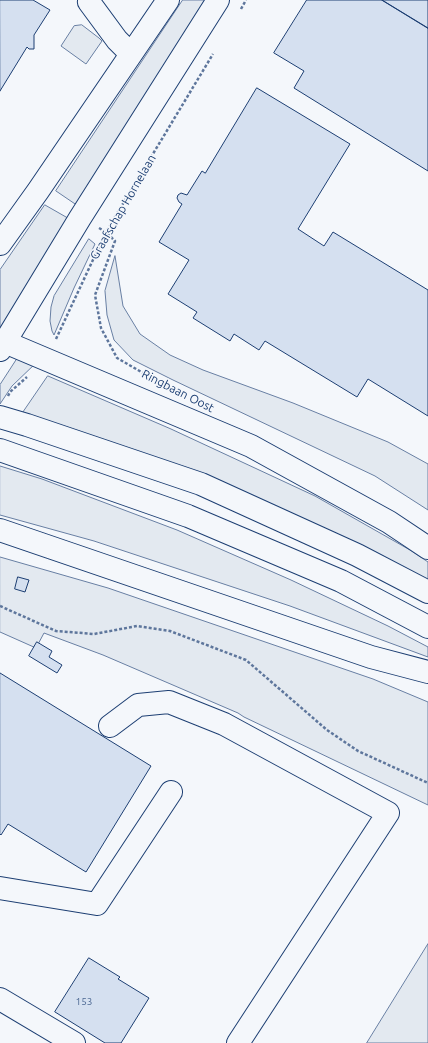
<!DOCTYPE html>
<style>
body{margin:0}
canvas{display:block;background:#f4f7fb}
</style>
<canvas width="428" height="1043"></canvas>
<script>
const g = document.querySelector('canvas').getContext('2d');
g.lineJoin = 'round';
function paint(path, color) {
  g.fillStyle = color;
  g.fill(path, 'evenodd');
}
function strokePath(path, color, width, dash) {
  g.strokeStyle = color;
  g.lineWidth = width;
  g.lineCap = dash ? 'butt' : 'round';
  g.setLineDash(dash || []);
  g.stroke(path);
}
function label(font, color, halo, rows, align = 'center') {
  g.font = font + ' Ubuntu,sans-serif';
  g.lineWidth = 3;
  g.setLineDash([]);
  g.textBaseline = 'middle';
  g.strokeStyle = halo;
  g.fillStyle = color;
  for (const [text, x, y, turn = 0] of rows) {
    g.save();
    g.translate(x, y);
    g.rotate((+turn || 0) * Math.PI / 180);
    g.textAlign = isNaN(turn) ? turn : align;
    if (halo) g.strokeText(text, 0, 0);
    g.fillText(text, 0, 0);
    g.restore();
  }
}
const green = new Path2D(`
 M 183,0 L 208,0 L 81,208 L 56,191 Z
 M 82,25 L 99,38 L 102,41 L 86,64 L 61,46 L 74,26 Z
 M 45,205 L 73,221 L 0,334 L 0,270 Z
 M 89,239 L 95,244 L 74,288 L 54,335 L 52,331 L 50,321 L 51,307 L 54,296 Z
 M 115,256 L 123,306 L 140,334 L 170,355 L 203,370 L 293,403 L 388,442 L 428,464 L 428,510 L 375,476 L 173,380 L 133,360 L 114,340 L 107,315 L 105,291 Z
 M 17,359 L 37,362 L 12,386 L 0,404 L 0,385 Z
 M 48,376 L 171,429 L 315,496 L 410,550 L 428,562 L 428,582 L 22,414 Z
 M 0,466 L 42,479 L 177,530 L 291,580 L 388,626 L 428,647 L 428,657 L 290,606 L 94,541 L 0,515 Z
 M 0,557 L 108,588 L 373,679 L 428,702 L 428,805 L 244,717 L 238,713 L 103,655 L 44,633 L 36,648 L 0,632 Z
 M 428,944 L 428,1043 L 367,1043 Z`);
paint(green, '#e3e9f0');
strokePath(green, '#687fa3', 1);
const building = new Path2D(`
 M 0,0 L 33,0 L 50,10 L 34,35 L 34,49 L 29,49 L 27,47 L 0,91 Z
 M 307,0 L 382,0 L 428,28 L 428,171 L 294,88 L 304,71 L 274,53 Z
 M 382,0 L 428,0 L 428,28 Z
 M 257,88 L 350,144 L 298,229 L 324,246 L 333,232 L 428,290 L 428,416 L 368,379 L 357,397 L 265,341 L 259,350 L 234,334 L 230,341 L 193,318 L 197,312 L 168,294 L 189,260 L 159,242 L 182,204 L 179,202 L 177,198 L 178,195 L 181,193 L 187,195 L 202,171 L 205,173 Z
 M 18,577 L 29,580 L 25,592 L 15,589 Z
 M 37,642 L 52,651 L 49,657 L 62,665 L 57,673 L 29,656 Z
 M 0,673 L 151,766 L 86,872 L 8,824 L 1,835 L 0,834 Z
 M 89,958 L 120,977 L 118,979 L 149,998 L 121,1043 L 105,1043 L 55,1012 Z`);
paint(building, '#d5e0f0');
strokePath(building, '#1d3f73', 1);
const minor = new Path2D(`
 M 90,0 L 89,2 L 117,40 L 131,54
 M 0,244 L 38,191 L 168,0
 M 0,350 L 80,218 L 218,0
 M 110,726 L 138,705 L 169,702 L 224,724 L 388,813 L 238,1043
 M 0,888 L 97,904 L 171,792
 M 0,999 L 74,1043`);
const major = new Path2D(`
 M 0,340 L 251,446 L 389,522 L 428,548
 M 0,417 L 27,425 L 201,484 L 357,555 L 428,592
 M 0,450 L 188,516 L 341,581 L 428,627
 M 0,530 L 371,657 L 428,672`);
strokePath(minor, '#1d3f73', 24);
strokePath(major, '#1d3f73', 24);
strokePath(new Path2D(`
 M 241,9 L 246,0
 M 99,228 L 106,232 L 115,241 L 95,295 L 101,328 L 117,358 L 143,373
 M 56,339 L 106,232 L 213,54
 M 8,396 L 10,392 L 27,377
 M 0,606 L 56,631 L 94,634 L 137,626 L 170,631 L 246,660 L 327,730 L 358,751 L 428,783`), '#5e769c', 2.5, [3, 2]);
strokePath(minor, '#f4f7fb', 22);
strokePath(major, '#f4f7fb', 22);
label('10px', '#4b6792', null, [
 ["153",84,1002]
]);
label('12px', '#1d3f73', '#f4f7fb', [
 ["Graafschap Hornelaan",123,207,-60],
 ["Ringbaan Oost",178,391,27]
]);
</script>
